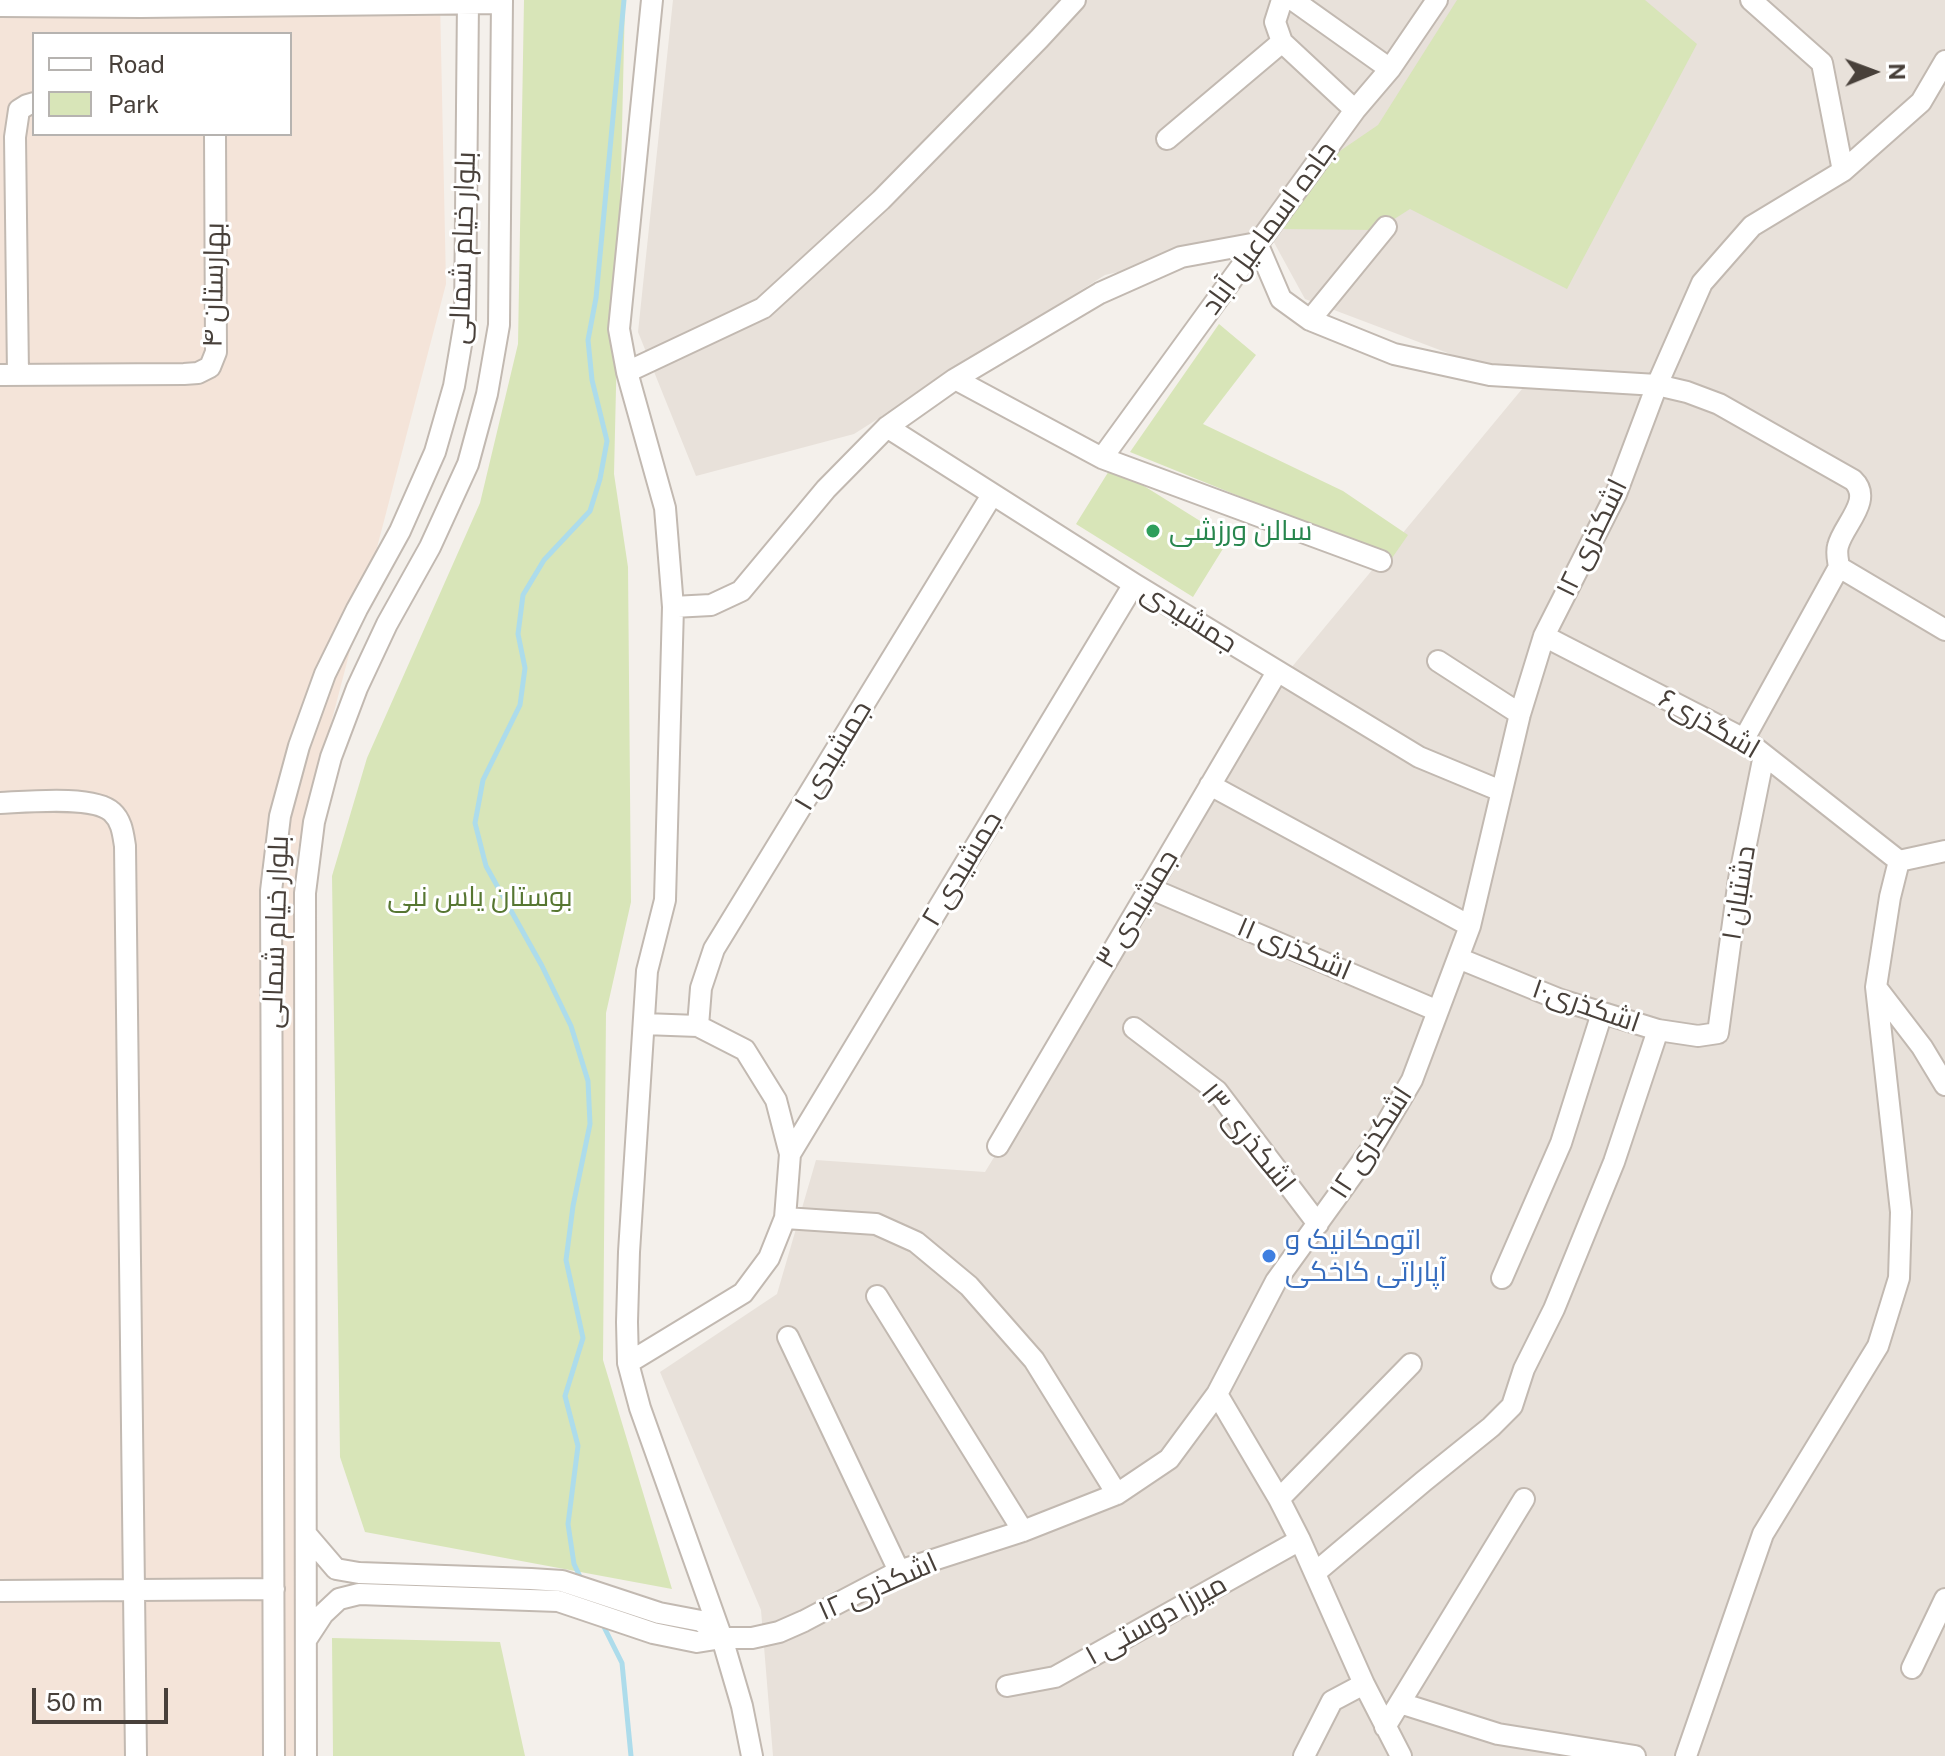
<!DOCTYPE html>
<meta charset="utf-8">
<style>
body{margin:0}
#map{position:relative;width:1945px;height:1756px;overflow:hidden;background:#f4f0eb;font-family:"Public Sans",sans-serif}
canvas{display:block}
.legend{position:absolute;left:32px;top:32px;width:260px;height:104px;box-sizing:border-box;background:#fff;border:2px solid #b6b3b0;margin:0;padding:10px 14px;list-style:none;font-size:24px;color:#48403a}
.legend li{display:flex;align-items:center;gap:16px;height:40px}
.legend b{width:40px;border:2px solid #b6b3b0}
.north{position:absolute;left:1833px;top:32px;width:80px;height:80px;-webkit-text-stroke:6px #fff;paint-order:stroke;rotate:89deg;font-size:22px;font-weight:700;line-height:32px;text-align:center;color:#48403a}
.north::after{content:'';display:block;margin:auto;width:28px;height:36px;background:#48403a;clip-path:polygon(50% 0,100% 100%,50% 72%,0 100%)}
.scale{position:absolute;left:32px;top:1688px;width:136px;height:36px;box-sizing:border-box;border:4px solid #48403a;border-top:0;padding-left:10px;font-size:24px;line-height:28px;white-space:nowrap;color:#48403a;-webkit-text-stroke:6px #fff;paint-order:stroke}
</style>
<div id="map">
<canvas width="1945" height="1756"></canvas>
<ul class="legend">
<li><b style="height:10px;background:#fff"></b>Road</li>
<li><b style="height:22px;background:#d8e5b8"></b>Park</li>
</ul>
<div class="north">N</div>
<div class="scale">50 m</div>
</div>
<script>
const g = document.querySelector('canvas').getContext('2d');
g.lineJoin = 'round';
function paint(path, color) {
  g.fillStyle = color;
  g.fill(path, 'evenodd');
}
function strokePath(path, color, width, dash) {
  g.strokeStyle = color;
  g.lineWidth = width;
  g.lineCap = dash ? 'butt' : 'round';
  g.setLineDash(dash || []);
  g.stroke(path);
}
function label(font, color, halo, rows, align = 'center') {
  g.font = font + ' "Public Sans",Cairo,sans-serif';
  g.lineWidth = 6;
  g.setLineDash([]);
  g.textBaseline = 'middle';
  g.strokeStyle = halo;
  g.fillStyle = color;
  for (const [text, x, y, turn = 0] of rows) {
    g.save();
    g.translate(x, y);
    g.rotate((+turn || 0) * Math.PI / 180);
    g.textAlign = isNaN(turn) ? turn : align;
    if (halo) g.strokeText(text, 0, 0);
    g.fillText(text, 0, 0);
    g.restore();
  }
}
paint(new Path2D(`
 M 673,0 L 1945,0 L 1945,1756 L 773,1756 L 761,1610 L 660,1372 L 777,1294 L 816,1160 L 985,1172 L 1291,668 L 1527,383 L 1305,299 L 1271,237 L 1105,275 L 854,434 L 696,476 L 638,332 Z`), '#e8e1da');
paint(new Path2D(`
 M 0,0 L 440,0 L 446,284 L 296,857 L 302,1756 L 0,1756 ZM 34,34 L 290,34 L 290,134 L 34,134 Z`), '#f4e4d9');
paint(new Path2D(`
 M 524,0 L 625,0 L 614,474 L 628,567 L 631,902 L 606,1013 L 603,1360 L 672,1589 L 365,1532 L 340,1457 L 332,876 L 367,758 L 480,503 L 518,344 Z
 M 1457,0 L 1645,0 L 1697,44 L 1567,289 L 1410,209 L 1377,230 L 1280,229 L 1334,155 L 1378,125 Z
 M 1219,324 L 1256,355 L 1203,424 L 1343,491 L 1408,535 L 1392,558 L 1130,452 Z
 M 1112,466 L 1229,539 L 1193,597 L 1076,524 Z
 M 332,1638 L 500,1642 L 525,1756 L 333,1756 Z`), '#d8e5b8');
strokePath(new Path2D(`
 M 582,1581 L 574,1564 L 568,1524 L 578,1446 L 565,1396 L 583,1338 L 566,1260 L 573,1206 L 590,1124 L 588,1081 L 571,1026 L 542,966 L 486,866 L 475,823 L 483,780 L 520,705 L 525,668 L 518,634 L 523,595 L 544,560 L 590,511 L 600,479 L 607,441 L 592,380 L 588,340 L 596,298 L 624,0
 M 602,1623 L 622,1663 L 631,1756`), '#addceb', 5);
const minor = new Path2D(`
 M 652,0 L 619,329 L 627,372 L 665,508 L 673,607 L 665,900 L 647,971 L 629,1252 L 627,1322 L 628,1363 L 640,1408 L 722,1638 L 742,1706 L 752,1756
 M 1282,0 L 1275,22 L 1282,42 L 1355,110
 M 1293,0 L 1390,69
 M 1751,0 L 1822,63 L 1843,171
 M 0,6 L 141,7 L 502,3
 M 1167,139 L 1282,42
 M 1310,320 L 1386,227
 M 627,372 L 763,308 L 881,200 L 1039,39 L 1075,0
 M 0,375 L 184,374 L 198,373 L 210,367 L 216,352 L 215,134
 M 18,375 L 15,137 L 19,110 L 27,105 L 34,103
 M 955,379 L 1102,458 L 1381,561
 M 887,427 L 1134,584 L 1419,757 L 1501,791
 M 1102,458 L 1355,110 L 1390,69 L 1437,0
 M 1839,567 L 1945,630
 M 673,607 L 711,605 L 741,591 L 826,489 L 887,427 L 955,379 L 1100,293 L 1181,257 L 1257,243 L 1281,299 L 1310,320 L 1394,354 L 1490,375 L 1657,385 L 1687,392 L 1719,404 L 1853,480 C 1874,500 1843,525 1838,546 C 1836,553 1838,560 1839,567 L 1744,739
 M 1544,636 L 1744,739 L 1899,861
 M 1438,661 L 1520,714
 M 1210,785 L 1470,926
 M 0,803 C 25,802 94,795 112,812 C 122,821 123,834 125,846 L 136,1756
 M 1899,861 L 1945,851
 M 1149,888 L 1438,1011
 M 1458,958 L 1561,1000 L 1658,1030 L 1698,1036 L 1718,1033 L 1739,879 L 1764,755
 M 1876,987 L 1922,1047 L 1945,1085
 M 698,1026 L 701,988 L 714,949 L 992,495
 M 1134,1028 L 1217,1091 L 1318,1224
 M 998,1146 L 1277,672
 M 790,1154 L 1134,584
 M 785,1218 L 876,1224 L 916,1242 L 969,1286 L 1034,1360 L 1117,1494
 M 1502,1278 L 1561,1143 L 1602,1013
 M 877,1296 L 1023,1531
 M 788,1337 L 899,1571
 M 628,1363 L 743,1293 L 769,1258 L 785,1218 L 790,1154 L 776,1100 L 745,1050 L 698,1026 L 644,1024
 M 1217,1394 L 1279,1499 L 1300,1540 L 1364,1684 L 1401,1756
 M 1279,1499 L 1411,1364
 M 306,1534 L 336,1569 L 359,1573 L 531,1579 L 562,1581 L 659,1613 L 701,1621 L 722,1638
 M 1316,1572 L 1424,1481 L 1491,1427 L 1512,1406 L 1524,1369 L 1554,1309 L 1614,1162 L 1658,1030
 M 0,1591 L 274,1589
 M 306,1640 L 323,1614 L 339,1599 L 359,1594 L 558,1601 L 653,1633 L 697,1642 L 722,1638 L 752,1638 L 779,1632 L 804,1621 L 899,1571 L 1023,1531 L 1117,1494 L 1169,1459 L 1217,1394 L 1276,1281 L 1372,1148 L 1412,1080 L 1470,926 L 1520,714 L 1544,636 L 1616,494 L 1657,385 L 1702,283 L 1752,226 L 1843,171 L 1921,102 L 1945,61
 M 1912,1668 L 1945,1599
 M 1007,1686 L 1055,1677 L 1300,1540
 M 1400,1703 L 1498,1734 L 1635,1756
 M 1385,1727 L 1524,1499
 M 274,1756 L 271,891 L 280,816 L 299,746 L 325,674 L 357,609 L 400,531 L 435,452 L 454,386 L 465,321 L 468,0
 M 306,1756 L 305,893 L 314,822 L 331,757 L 357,688 L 387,624 L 430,547 L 468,464 L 487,394 L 499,325 L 502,0
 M 1304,1756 L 1332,1701 L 1364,1684
 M 1686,1756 L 1763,1534 L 1878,1346 L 1899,1278 L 1901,1212 L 1876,987 L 1890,897 L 1899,861`);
strokePath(minor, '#c2b9b1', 24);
strokePath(minor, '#fff', 20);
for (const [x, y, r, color] of [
 [1153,531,8,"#2e9e5b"],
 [1269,1256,8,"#3f7fe0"]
]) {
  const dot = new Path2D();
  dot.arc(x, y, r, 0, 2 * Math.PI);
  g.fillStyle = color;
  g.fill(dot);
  strokePath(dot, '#fff', 3);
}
label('28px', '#48403a', '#fff', [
 ["جاده اسماعیل آباد",1269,228,-54],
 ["بلوار خیام شمالی",463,248,-88],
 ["بهارستان ۴",214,285,-89],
 ["اشکذری ۱۲",1592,538,-64],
 ["جمشیدی",1189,618,32],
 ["اشگذری۶",1709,724,30],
 ["جمشیدی ۱",833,756,-59],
 ["جمشیدی ۲",962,869,-59],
 ["دشتبان ۱",1739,893,-81],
 ["جمشیدی ۳",1137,909,-59],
 ["بلوار خیام شمالی",276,932,-88],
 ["اشکذری ۱۱",1294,949,23],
 ["اشکذری۱۰",1586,1006,19],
 ["اشکذری ۱۳",1248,1138,51],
 ["اشکذری ۱۲",1371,1143,-57],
 ["اشکذری ۱۲",878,1587,-24],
 ["میرزا دوستی ۱",1156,1620,-29]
]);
label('28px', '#27864d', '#fff', [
 ["سالن ورزشی",1169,531]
], 'left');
label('28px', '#567631', '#fff', [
 ["بوستان یاس نبی",480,897]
]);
label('28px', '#366cbe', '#fff', [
 ["اتومکانیک و",1285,1240],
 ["آپاراتی کاخکی",1285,1272]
], 'left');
</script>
